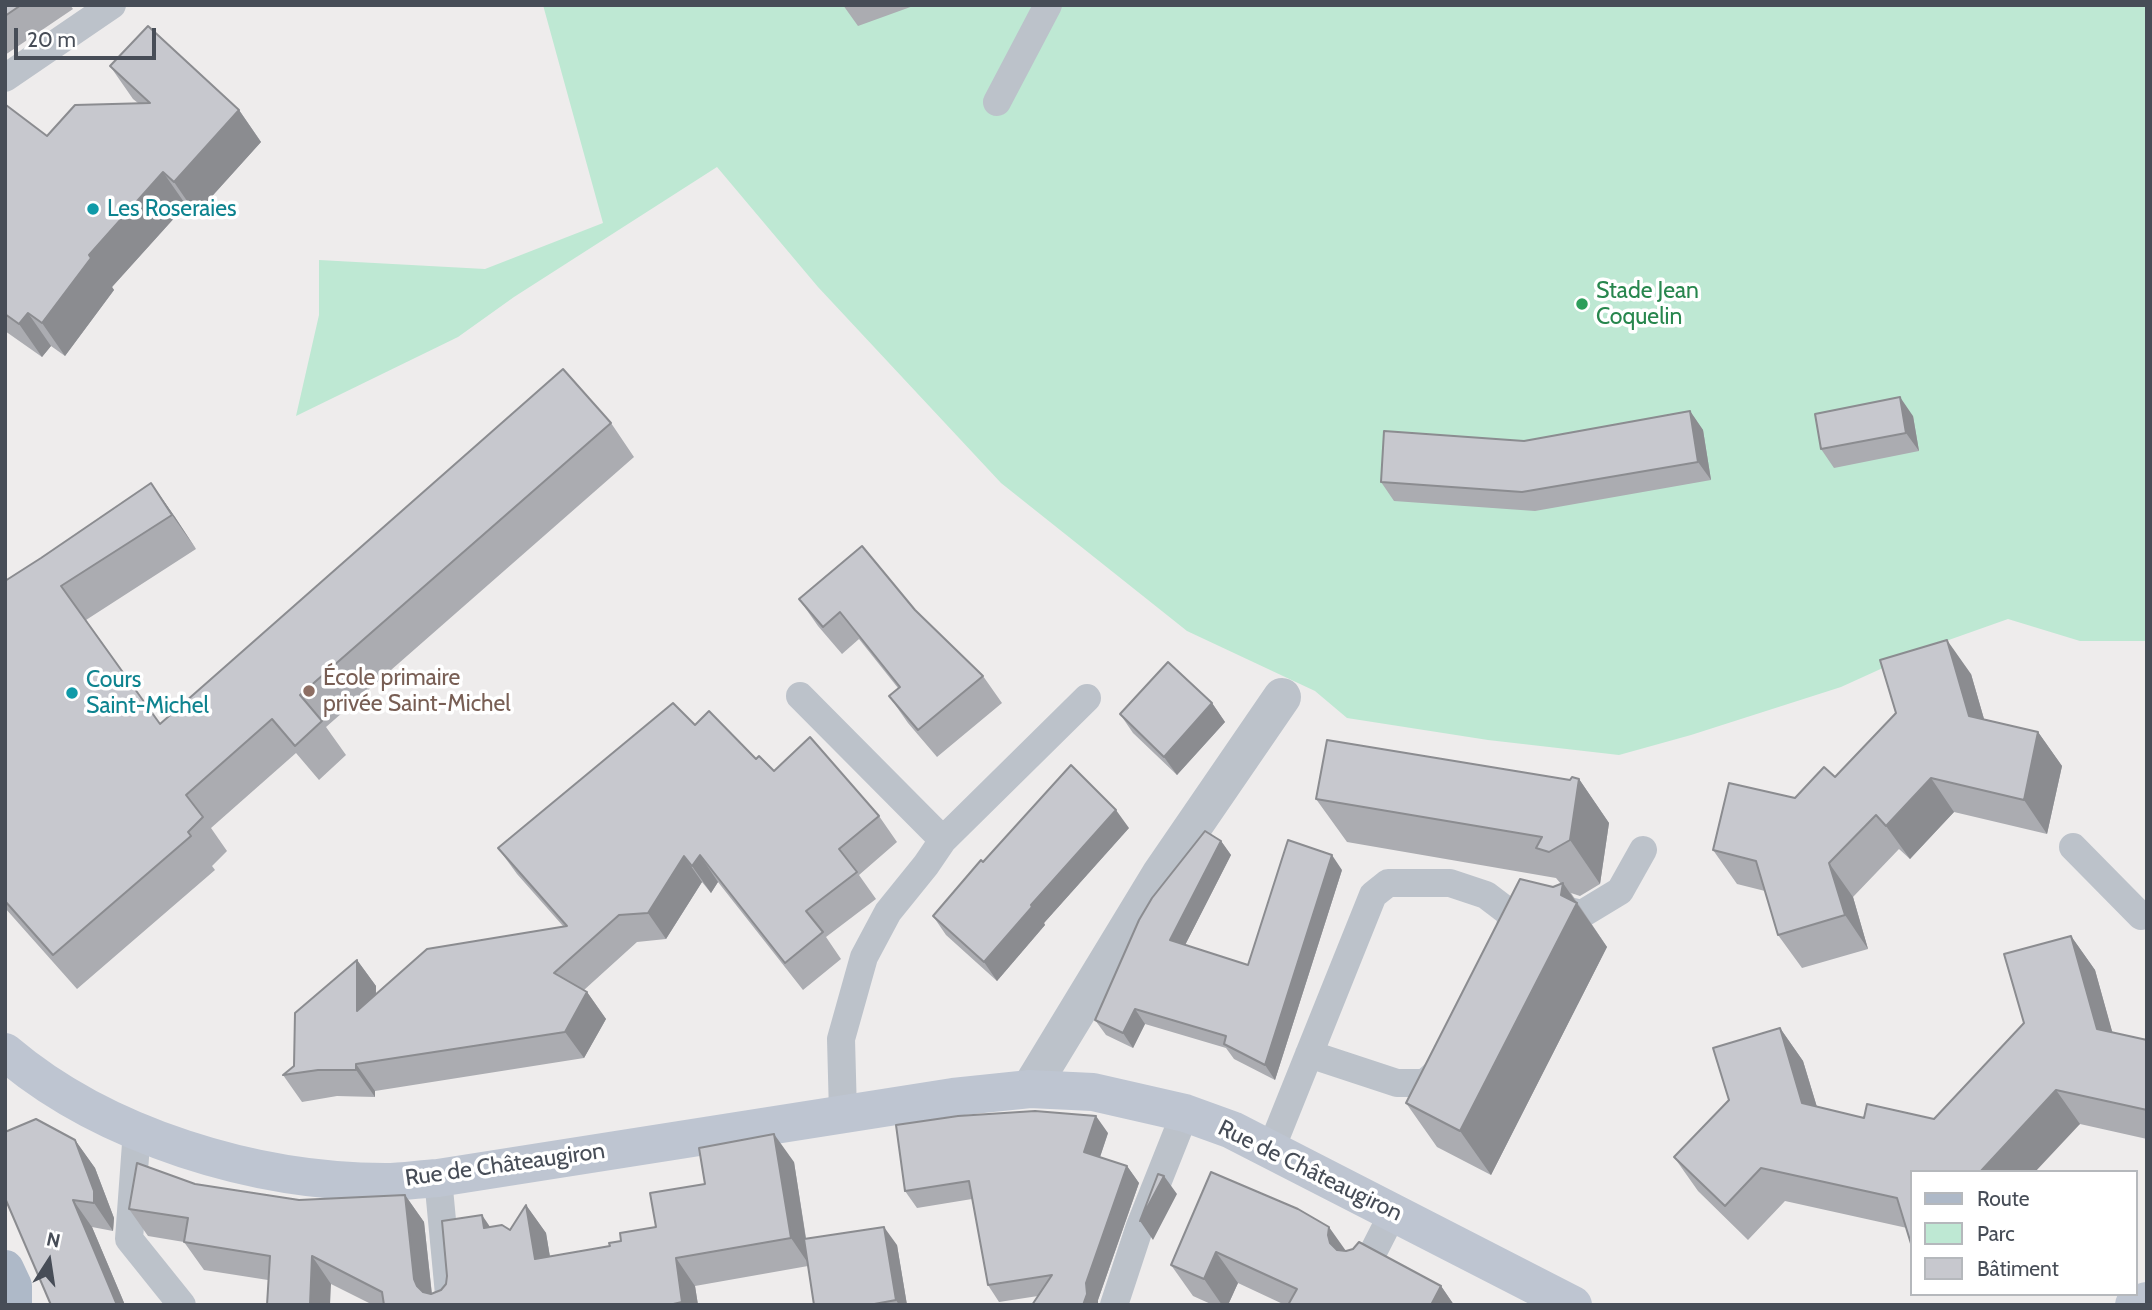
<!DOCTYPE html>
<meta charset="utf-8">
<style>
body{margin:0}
#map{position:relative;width:2152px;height:1310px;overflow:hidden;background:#eeecec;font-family:Cabin,sans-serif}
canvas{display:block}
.frame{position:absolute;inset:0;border:7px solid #474d57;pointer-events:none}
.legend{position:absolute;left:1910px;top:1170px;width:228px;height:126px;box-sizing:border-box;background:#fff;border:2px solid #b5b8bc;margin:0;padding:9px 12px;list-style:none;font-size:21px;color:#474d57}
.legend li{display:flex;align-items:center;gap:14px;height:35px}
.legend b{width:35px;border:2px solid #b5b8bc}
.north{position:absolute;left:14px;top:1226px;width:70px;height:70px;-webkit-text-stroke:5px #fff;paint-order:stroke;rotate:12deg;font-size:19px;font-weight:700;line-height:28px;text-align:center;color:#474d57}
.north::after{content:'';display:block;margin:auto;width:24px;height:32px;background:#474d57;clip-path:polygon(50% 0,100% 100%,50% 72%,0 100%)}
.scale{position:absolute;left:14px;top:28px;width:142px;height:32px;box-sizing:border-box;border:4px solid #474d57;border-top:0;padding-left:9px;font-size:21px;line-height:24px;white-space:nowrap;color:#474d57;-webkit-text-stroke:5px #fff;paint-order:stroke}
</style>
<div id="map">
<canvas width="2152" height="1310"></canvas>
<div class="frame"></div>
<ul class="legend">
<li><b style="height:9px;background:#aeb9c8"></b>Route</li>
<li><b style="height:19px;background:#bee8d3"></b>Parc</li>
<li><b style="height:19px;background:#c7c8ce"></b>Bâtiment</li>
</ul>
<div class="north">N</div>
<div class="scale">20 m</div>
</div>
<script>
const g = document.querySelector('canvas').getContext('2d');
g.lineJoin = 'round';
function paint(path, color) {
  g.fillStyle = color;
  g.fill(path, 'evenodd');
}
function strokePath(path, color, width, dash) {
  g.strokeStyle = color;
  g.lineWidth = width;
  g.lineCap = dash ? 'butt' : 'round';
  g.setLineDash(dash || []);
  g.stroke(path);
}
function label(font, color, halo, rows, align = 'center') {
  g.font = font + ' Cabin,sans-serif';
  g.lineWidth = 7;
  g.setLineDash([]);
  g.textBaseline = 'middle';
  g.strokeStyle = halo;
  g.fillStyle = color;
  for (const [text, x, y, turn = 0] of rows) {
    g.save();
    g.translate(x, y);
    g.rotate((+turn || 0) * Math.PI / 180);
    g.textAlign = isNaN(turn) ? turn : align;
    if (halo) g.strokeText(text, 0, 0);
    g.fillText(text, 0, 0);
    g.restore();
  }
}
paint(new Path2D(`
 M 543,5 L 2147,5 L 2147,641 L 2080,641 L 2008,619 L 1929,647 L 1841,687 L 1691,735 L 1619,755 L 1488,740 L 1347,718 L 1315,691 L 1187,631 L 1001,483 L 818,287 L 717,167 L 514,297 L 458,337 L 296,416 L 319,315 L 319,260 L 485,269 L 603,223 Z`), '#bee8d3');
strokePath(new Path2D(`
 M 5,78 L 112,5
 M 997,102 L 1048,5
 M 800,696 L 943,840
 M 2073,847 L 2141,916
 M 1549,906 L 1582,914 L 1620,891 L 1643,850
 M 1309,1054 L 1397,1083 L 1425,1083 L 1445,1065
 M 843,1113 L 841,1039 L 864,957 L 888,912 L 926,865 L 943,840 L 1087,698
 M 137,1130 L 129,1239 L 182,1305
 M 1271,1149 L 1373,895 L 1388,883 L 1450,883 L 1486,895 L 1511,914 L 1510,943
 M 438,1178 L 450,1305
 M 1366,1266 L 1393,1213
 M 1114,1305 L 1140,1226 L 1185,1113`), '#bcc2ca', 28);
strokePath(new Path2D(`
 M 1030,1089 L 1160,875 L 1282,697`), '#bcc2ca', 38);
strokePath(new Path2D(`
 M 5,1052 C 105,1137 256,1182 385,1182 C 402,1182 420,1179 438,1178 L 953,1097 L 1030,1089 L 1093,1092 L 1185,1113 L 1232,1130 L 1573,1305
 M 2134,1305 L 2147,1301`), '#bec5d1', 38);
strokePath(new Path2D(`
 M 5,1269 L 13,1286 L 13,1305`), '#aeb9c8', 38);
paint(new Path2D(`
 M 5,5 L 70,5 L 73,9 L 5,55 Z
 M 843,5 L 916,5 L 858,26 Z
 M 110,66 L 239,110 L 261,142 L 196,214 L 186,205 L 112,287 L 114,290 L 65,356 L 51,346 L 42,357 L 5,331 L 5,106 L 47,136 L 138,103 L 133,99 Z
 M 1690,411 L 1703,430 L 1711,480 L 1535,511 L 1394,501 L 1381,482 L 1524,441 Z
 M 1913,416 L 1919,451 L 1834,468 L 1821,449 Z
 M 611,423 L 634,457 L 326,727 L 346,755 L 319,780 L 296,753 L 211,828 L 227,851 L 212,866 L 215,870 L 77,989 L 5,908 L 5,581 L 41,558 L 151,483 L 175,517 L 196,549 L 86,620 L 160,724 Z
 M 799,599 L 915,610 L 983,676 L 1002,703 L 937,757 L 908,723 L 889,696 L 898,688 L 859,639 L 842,654 L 818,626 Z
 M 1971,674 L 1984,719 L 2038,732 L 2062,766 L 2047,834 L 1954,812 L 1910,859 L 1899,849 L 1853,897 L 1868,949 L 1802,968 L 1778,935 L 1765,891 L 1737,884 L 1713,850 L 1835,777 Z
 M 1212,703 L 1225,722 L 1177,775 L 1133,733 L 1120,714 Z
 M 695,725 L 774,771 L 879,816 L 897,842 L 859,875 L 876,899 L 826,937 L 841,959 L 803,990 L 718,882 L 711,893 L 702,882 L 666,939 L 637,942 L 584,990 L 587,992 L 606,1019 L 584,1058 L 375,1091 L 375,1097 L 337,1096 L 302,1102 L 283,1075 L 294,1066 L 357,960 L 376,986 L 376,994 L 563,926 L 517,874 L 498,848 Z
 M 1579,779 L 1609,823 L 1600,884 L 1580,896 L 1571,893 L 1607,947 L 1491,1175 L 1437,1147 L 1406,1103 L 1561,884 L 1556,878 L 1347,842 L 1316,799 Z
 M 1129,828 L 1044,923 L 1045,925 L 997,981 L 946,935 L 933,916 L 983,862 Z
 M 1221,841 L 1231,855 L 1185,945 L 1248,965 L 1342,870 L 1275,1080 L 1234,1059 L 1226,1048 L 1145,1024 L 1133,1048 L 1106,1035 L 1095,1020 Z
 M 2071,936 L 2095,970 L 2112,1032 L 2147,1040 L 2147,1139 L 2080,1124 L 1907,1228 L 1785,1201 L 1748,1240 L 1698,1191 L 1674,1157 L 1729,1100 L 1780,1028 L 1803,1061 L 1817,1107 L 1864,1118 L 1934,1119 L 2024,1023 Z
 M 1108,1133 L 1100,1157 L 1127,1166 L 1139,1183 L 1098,1300 L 1098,1305 L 1032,1305 L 1038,1296 L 999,1302 L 988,1285 L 972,1199 L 917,1208 L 905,1191 Z
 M 75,1140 L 95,1168 L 114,1218 L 113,1231 L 92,1227 L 125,1305 L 51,1305 Z
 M 794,1162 L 806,1238 L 897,1245 L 907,1305 L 814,1305 L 808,1266 L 695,1286 L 698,1305 L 373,1305 L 331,1284 L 268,1280 L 204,1270 L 184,1242 L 148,1236 L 129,1209 L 195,1184 L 299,1200 L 405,1195 L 424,1222 L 432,1294 L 441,1290 L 490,1227 L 510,1230 L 526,1205 L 546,1233 L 550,1257 L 610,1246 L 656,1227 L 705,1184 Z
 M 1211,1172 L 1346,1251 L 1441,1286 L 1454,1305 L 1285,1305 L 1238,1283 L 1228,1305 L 1213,1305 L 1193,1296 L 1171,1265 Z`), '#abacb1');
paint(new Path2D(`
 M 239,110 L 261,142 L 196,214 L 174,182 Z
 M 163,172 L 186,205 L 112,287 L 114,290 L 65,356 L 42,323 L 89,255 Z
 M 28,313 L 51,346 L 42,357 L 19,324 Z
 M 1900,397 L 1913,416 L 1919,451 L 1906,433 Z
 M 1690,411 L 1703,430 L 1711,480 L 1698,462 Z
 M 151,483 L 175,517 L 196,549 L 172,515 Z
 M 1947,640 L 1971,674 L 1993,750 L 1969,716 Z
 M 1212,703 L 1225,722 L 1177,775 L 1164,757 Z
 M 2038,732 L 2062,766 L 2047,834 L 2024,800 Z
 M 1931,778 L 1954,812 L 1910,859 L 1886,826 Z
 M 1579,779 L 1609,823 L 1600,884 L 1570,840 Z
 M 1116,810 L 1129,828 L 1044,923 L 1045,925 L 997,981 L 984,962 L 1031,905 Z
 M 1221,841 L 1231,855 L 1180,955 L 1170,940 Z
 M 700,855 L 718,882 L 711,893 L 692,866 Z
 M 1332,855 L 1342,870 L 1275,1080 L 1265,1065 Z
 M 684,856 L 702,882 L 666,939 L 648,913 Z
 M 1829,863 L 1853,897 L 1868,949 L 1845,915 Z
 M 1563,883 L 1607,947 L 1491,1175 L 1460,1131 L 1561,895 Z
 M 2071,936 L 2095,970 L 2121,1063 L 2097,1029 Z
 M 357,960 L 376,986 L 375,1038 L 357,1011 Z
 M 587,992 L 606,1019 L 584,1058 L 565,1032 Z
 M 1135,1009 L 1145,1024 L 1133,1048 L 1123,1033 Z
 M 1780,1028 L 1803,1061 L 1826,1137 L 1802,1103 Z
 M 356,1064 L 375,1091 L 375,1097 L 356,1070 Z
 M 2056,1090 L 2080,1124 L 2035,1172 L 1980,1172 Z
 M 1096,1116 L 1108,1133 L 1096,1169 L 1084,1152 Z
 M 774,1134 L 794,1162 L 810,1266 L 791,1238 Z
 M 75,1140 L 95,1168 L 114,1218 L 113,1231 L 94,1203 Z
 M 1127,1166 L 1139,1183 L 1098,1300 L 1098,1305 L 1083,1305 L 1086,1283 Z
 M 1164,1176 L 1177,1194 L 1153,1240 L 1140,1221 Z
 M 405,1195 L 424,1222 L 433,1305 L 417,1286 L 414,1279 Z
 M 73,1200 L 92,1227 L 125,1305 L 117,1305 Z
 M 526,1205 L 546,1233 L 555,1287 L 535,1259 Z
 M 482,1215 L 501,1243 L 484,1228 Z
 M 884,1227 L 897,1245 L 907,1305 L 899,1305 L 896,1300 Z
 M 1329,1227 L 1351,1258 L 1349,1266 L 1330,1243 L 1328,1235 Z
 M 1216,1252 L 1238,1283 L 1228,1305 L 1222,1305 L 1204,1279 Z
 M 312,1256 L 331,1284 L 330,1305 L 310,1305 Z
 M 676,1258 L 695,1286 L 698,1305 L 683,1305 L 682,1302 Z
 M 1441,1286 L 1454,1305 L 1431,1305 Z`), '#8b8c90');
const building = new Path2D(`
 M 5,5 L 21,5 L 5,16 Z
 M 148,26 L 239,110 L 174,182 L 163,172 L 89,255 L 91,258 L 42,323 L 28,313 L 19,324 L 5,314 L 5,106 L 6,105 L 47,136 L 75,105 L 150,103 L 110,66 Z
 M 563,369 L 611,423 L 300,695 L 322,721 L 295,746 L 272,719 L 186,795 L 203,817 L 188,832 L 191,836 L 53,955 L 5,901 L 5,581 L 41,558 L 151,483 L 172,515 L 61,586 L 160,724 Z
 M 1900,397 L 1906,433 L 1821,449 L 1815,414 Z
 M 1690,411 L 1698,462 L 1522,492 L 1381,482 L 1384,431 L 1524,441 Z
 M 862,546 L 915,610 L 983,676 L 918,730 L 889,696 L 900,687 L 840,612 L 823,627 L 799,599 Z
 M 1947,640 L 1969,716 L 2038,732 L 2024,800 L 1931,778 L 1886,826 L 1876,815 L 1829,863 L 1845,915 L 1778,935 L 1756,861 L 1713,850 L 1729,783 L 1795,798 L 1824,767 L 1835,777 L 1896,713 L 1880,660 Z
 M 1168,662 L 1212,703 L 1164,757 L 1120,714 Z
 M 673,703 L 695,725 L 709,711 L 756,759 L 759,756 L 774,771 L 810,737 L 879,816 L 839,849 L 857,872 L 806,911 L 823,932 L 785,963 L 700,855 L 692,866 L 684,856 L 648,913 L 619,915 L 554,973 L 587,992 L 565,1032 L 356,1064 L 356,1070 L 318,1070 L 283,1075 L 294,1066 L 295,1013 L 357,960 L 357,1011 L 427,949 L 567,926 L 498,848 Z
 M 1327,740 L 1570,780 L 1572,777 L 1579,779 L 1570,840 L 1549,852 L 1536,848 L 1542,837 L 1316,799 Z
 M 1071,765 L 1116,810 L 1031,905 L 1032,907 L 984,962 L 933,916 L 981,860 L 983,862 Z
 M 1205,831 L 1221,841 L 1170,940 L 1248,965 L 1288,840 L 1332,855 L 1265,1065 L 1224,1044 L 1226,1036 L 1135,1009 L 1123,1033 L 1095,1020 L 1139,920 L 1152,898 Z
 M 1520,879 L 1553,887 L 1563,883 L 1561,895 L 1577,903 L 1460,1131 L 1406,1103 Z
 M 2071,936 L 2097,1029 L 2147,1040 L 2147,1110 L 2056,1090 L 1980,1172 L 1912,1172 L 1912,1247 L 1897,1198 L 1761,1168 L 1725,1206 L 1674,1157 L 1729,1100 L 1713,1048 L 1780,1028 L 1802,1103 L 1864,1118 L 1867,1104 L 1934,1119 L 2024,1023 L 2004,954 Z
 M 1035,1111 L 1096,1116 L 1084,1152 L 1127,1166 L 1086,1283 L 1087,1294 L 1083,1305 L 1032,1305 L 1052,1275 L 988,1285 L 969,1181 L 905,1191 L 896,1125 L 958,1116 Z
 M 36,1119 L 75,1140 L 94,1191 L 94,1203 L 73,1200 L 117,1305 L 51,1305 L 5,1198 L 5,1132 Z
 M 774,1134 L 791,1238 L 676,1258 L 682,1302 L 669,1305 L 384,1305 L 382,1292 L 312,1256 L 310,1305 L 267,1305 L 270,1256 L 184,1242 L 188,1218 L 129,1209 L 137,1163 L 195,1184 L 299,1200 L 405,1195 L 414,1279 L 417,1286 L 423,1292 L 431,1294 L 441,1290 L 446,1284 L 447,1276 L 442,1221 L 482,1215 L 484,1228 L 502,1225 L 510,1230 L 526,1205 L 535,1259 L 610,1246 L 609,1243 L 621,1241 L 620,1233 L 656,1227 L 650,1193 L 705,1184 L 699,1148 Z
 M 1211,1172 L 1298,1209 L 1329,1227 L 1328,1235 L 1330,1243 L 1337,1250 L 1346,1251 L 1353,1249 L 1359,1242 L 1441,1286 L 1431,1305 L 1288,1305 L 1297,1289 L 1216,1252 L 1204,1279 L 1171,1265 Z
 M 1158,1174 L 1164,1176 L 1140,1221 Z
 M 884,1227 L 896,1300 L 869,1305 L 814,1305 L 804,1239 Z`);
paint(building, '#c7c8ce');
strokePath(building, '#8b8c90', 2);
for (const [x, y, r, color] of [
 [93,209,7,"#0f9aa8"],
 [1582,304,7,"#2e9e5b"],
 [309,691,7,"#8d6e63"],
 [72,693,7,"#0f9aa8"]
]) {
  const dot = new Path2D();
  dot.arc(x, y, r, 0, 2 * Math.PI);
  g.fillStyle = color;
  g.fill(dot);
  strokePath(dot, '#fff', 2.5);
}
label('23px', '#0d838f', '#fff', [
 ["Les Roseraies",107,209],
 ["Cours",86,680],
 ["Saint-Michel",86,706]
], 'left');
label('23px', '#27864d', '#fff', [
 ["Stade Jean",1596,291],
 ["Coquelin",1596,317]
], 'left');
label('23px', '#785e54', '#fff', [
 ["École primaire",323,678],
 ["privée Saint-Michel",323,704]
], 'left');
label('23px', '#474d57', '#fff', [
 ["Rue de Châteaugiron",505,1165,-8],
 ["Rue de Châteaugiron",1310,1171,26]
]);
</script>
